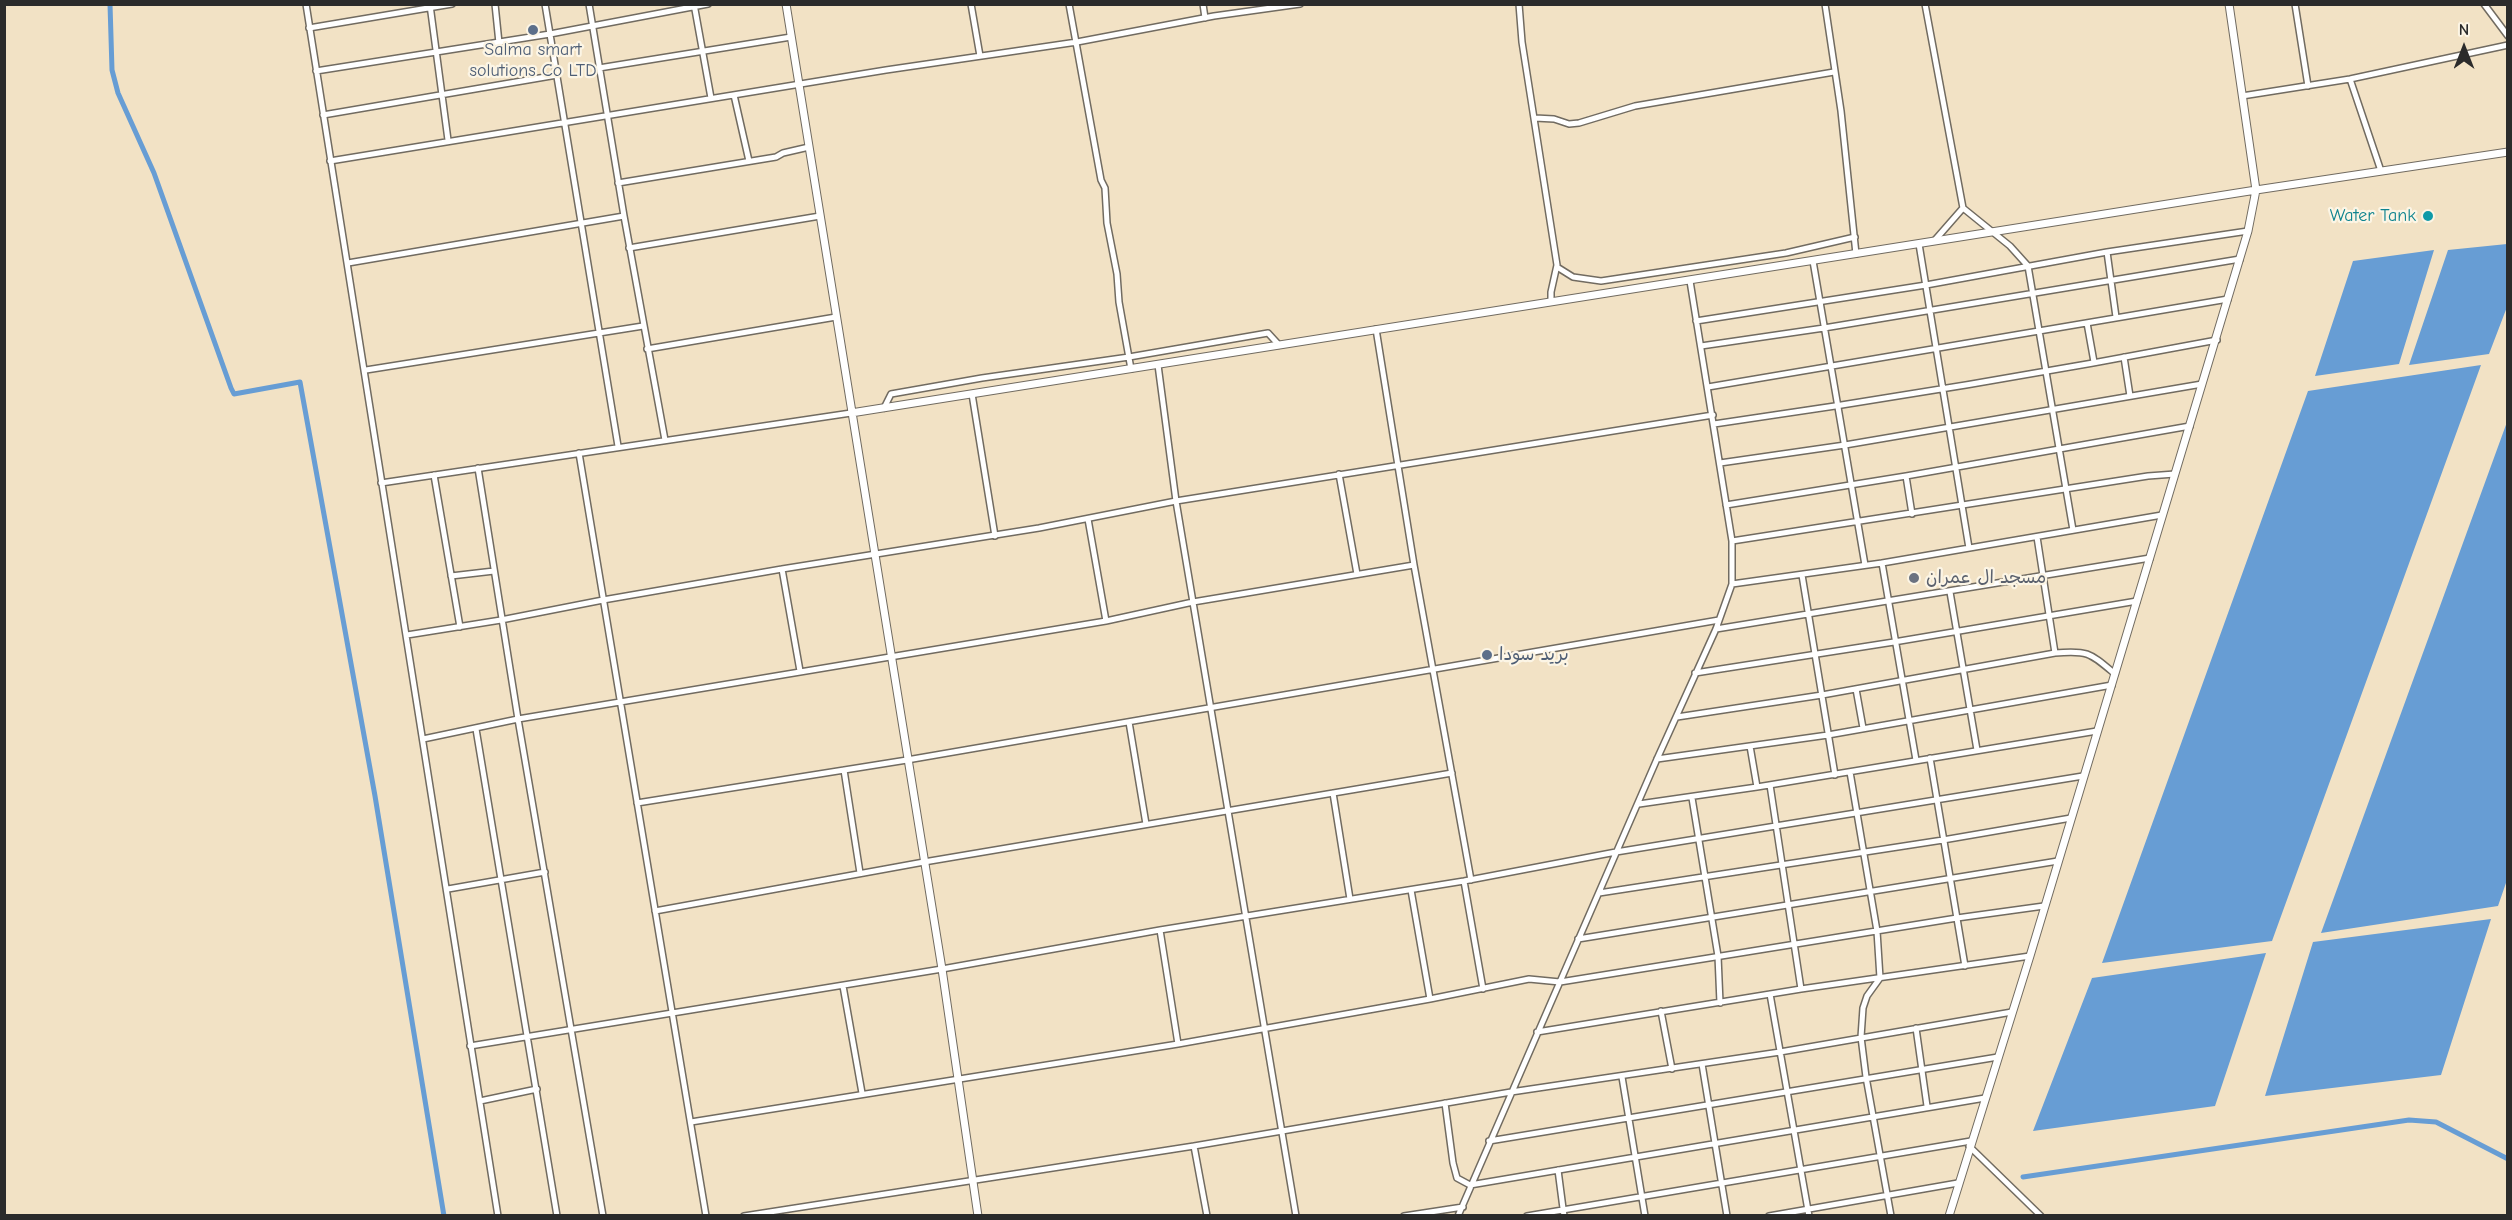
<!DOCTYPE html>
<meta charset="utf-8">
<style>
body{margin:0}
#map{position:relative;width:2512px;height:1220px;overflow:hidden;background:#f2e2c5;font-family:"Comic Neue",sans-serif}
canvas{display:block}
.frame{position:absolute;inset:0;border:6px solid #2b2b2b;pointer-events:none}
.north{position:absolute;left:2434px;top:18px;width:60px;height:60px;-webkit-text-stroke:4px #fcf5e5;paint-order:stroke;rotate:0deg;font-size:16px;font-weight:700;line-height:24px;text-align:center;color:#2b2b2b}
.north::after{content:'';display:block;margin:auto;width:21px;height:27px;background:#2b2b2b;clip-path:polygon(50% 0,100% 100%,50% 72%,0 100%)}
</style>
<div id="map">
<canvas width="2512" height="1220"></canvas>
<div class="frame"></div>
<div class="north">N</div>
</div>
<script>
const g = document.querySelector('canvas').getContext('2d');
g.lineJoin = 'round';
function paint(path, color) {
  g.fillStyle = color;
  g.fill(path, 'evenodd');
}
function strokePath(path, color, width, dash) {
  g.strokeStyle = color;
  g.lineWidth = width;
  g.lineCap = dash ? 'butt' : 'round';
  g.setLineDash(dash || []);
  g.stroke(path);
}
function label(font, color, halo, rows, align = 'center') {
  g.font = font + ' "Comic Neue","Playpen Sans Arabic",sans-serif';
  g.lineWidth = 4.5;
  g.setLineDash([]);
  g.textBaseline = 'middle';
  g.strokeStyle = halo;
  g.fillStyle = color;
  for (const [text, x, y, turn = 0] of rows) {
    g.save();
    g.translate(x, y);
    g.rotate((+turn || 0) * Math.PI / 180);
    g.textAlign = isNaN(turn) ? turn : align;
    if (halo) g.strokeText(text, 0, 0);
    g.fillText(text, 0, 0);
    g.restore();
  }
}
paint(new Path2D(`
 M 2507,244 L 2507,307 L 2489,354 L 2409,365 L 2448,250 Z
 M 2434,250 L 2399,364 L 2315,376 L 2353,261 Z
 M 2481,365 L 2272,941 L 2102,963 L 2308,391 Z
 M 2507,422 L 2507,880 L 2498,906 L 2321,933 Z
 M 2491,919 L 2441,1075 L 2265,1096 L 2313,942 Z
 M 2266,953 L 2215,1106 L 2033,1131 L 2092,978 Z`), '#679dd4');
strokePath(new Path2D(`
 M 110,4 L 112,70 L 118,93 L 154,173 L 231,388 L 234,394 L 300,382 L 375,796 L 444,1216
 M 2023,1177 L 2409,1120 L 2436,1122 L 2508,1159`), '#679dd4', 5);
const minor = new Path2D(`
 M 306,4 L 498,1216
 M 495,4 L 499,43
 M 545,4 L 618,446
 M 589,4 L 624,216 L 665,440
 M 694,4 L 711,98
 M 971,4 L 980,56
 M 1069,4 L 1101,180 L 1105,188 L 1107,223 L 1117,274 L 1119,302 L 1131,369
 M 1203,4 L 1205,18
 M 1519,4 L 1522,42 L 1557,265 L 1551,292 L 1551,302
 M 1825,4 L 1841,111 L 1856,254
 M 1925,4 L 1963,208 L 2010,246 L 2028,266 L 2073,530
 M 2295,4 L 2308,86
 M 2484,4 L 2508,36
 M 430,5 L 448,140
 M 309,28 L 452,4
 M 599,68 L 791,37
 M 316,71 L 550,34 L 708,4
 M 2350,79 L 2381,171
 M 734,95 L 749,161
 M 2242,96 L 2350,79 L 2508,45
 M 323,115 L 557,75
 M 1535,118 L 1554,119 L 1569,124 L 1579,123 L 1635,106 L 1834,72
 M 330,161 L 886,70 L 1077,42 L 1214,16 L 1300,4
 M 618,183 L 776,157 L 783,153 L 809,147
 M 1935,240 L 1963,208
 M 1919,244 L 1969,548
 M 629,248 L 820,216
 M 2107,252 L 2116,317
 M 1813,261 L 1865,565
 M 348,263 L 624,216
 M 1557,267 L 1573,277 L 1601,281 L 1786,253 L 1855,237
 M 1696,321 L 1926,285 L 2107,252 L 2248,231
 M 2087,323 L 2094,362
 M 1376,329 L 1414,565 L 1471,880
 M 1701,346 L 1824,328 L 2240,259
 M 647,349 L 836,317
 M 2124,357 L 2130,396
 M 1158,365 L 1176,501 L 1296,1216
 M 366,370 L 643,326
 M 1708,387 L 2228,299
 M 972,394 L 995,536
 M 884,408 L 891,394 L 982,378 L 1129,357 L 1268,333 L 1279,345
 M 1714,424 C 1882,400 2050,372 2217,340
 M 579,453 L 706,1216
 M 1720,463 L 1845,445 L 2202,384
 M 478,468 L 518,719 L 603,1216
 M 1339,474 L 1357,574
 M 434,475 L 460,627
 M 1906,476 L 1912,514
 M 381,483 L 851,413
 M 1726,505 L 1906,476 L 2190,426
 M 1088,519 L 1106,621
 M 2037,537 L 2055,653
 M 1732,541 L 2148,476 L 2175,474
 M 1882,563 L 1916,760
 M 782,569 L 800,671
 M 1802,575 L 1835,775
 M 451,576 L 494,571
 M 1732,584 L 1882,563 L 2162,515
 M 1950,592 L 1977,750
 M 1716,629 L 2150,558
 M 407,635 L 501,620 L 603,600 L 782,569 L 1039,528 L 1176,501 L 1713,415
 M 1695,673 L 1894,642 L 2137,601
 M 1856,689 L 1863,728
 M 1677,717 L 1822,695 L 2055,653 C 2088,650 2090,653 2115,674
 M 1129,722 L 1146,824
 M 476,729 L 557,1216
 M 423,739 L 518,719 L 1106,621 L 1193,602 L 1414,565
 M 1750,746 L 1757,787
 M 1930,758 L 1965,966
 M 1657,759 L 1828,735 L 2112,685
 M 844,770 L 860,873
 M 1850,772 L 1877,931 L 1880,978 L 1867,996 L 1863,1008 L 1861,1037 L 1866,1077 L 1891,1216
 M 1770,785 L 1801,989
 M 1333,793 L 1350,899
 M 1692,798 L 1718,956 L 1720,1003
 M 637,803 L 907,760 L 1719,620
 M 1639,804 L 1757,787 L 2097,731
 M 1464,881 L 1483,989
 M 448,889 L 545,872
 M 1411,890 L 1430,999
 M 1599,893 L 1943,840 L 2071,818
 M 655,911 L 924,862 L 1452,773
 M 1160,930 L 1178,1044
 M 1578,939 L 2058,861
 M 843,986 L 862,1093
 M 1770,994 L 1809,1216
 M 1661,1011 L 1672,1069
 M 1916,1028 L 1927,1106
 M 1537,1032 L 1801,989 L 2030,956
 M 470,1046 L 942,969 L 1160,930 L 1464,881 L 1616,852 L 2083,776
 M 1702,1064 L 1727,1216
 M 1622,1077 L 1645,1216
 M 480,1101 L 537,1089
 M 1445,1103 L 1453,1163 L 1457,1178 L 1470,1185 L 1985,1098
 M 691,1122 L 1178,1044 L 1430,999 L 1529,979 L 1560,982 L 1957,918 L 2044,906
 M 1489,1141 L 1998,1057
 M 1194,1146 L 1207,1216
 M 1969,1146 L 2041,1216
 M 1558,1170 L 1564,1216
 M 744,1216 L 1194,1146 L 1511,1092 L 1780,1052 L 2012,1012
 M 1404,1216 L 1463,1207
 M 1458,1216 L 1657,759 L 1716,629 L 1732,584 L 1732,541 L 1690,281
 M 1527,1216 L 1971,1141
 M 1769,1216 L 1958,1183`);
const tertiary = new Path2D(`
 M 786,4 L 942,969 L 978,1216
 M 851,413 L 2256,190 L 2508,152
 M 1949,1216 L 2030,956 L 2248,231 L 2256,190 L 2229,4`);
strokePath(minor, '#716b61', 8);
strokePath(tertiary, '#716b61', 9);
strokePath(minor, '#fff', 5);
strokePath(tertiary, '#fff', 7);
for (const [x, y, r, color] of [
 [533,30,6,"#5c6f8a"],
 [2428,216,6,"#0f9aa8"],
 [1914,578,6,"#6b7280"],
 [1487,655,6,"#5c6f8a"]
]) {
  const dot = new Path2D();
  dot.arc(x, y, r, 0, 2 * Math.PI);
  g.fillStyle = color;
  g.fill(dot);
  strokePath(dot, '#fcf5e5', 2);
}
label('18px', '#4e5e75', '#fcf5e5', [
 ["Salma smart",533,50],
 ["solutions Co LTD",533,71],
 ["بريد سودا",1499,655,"left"]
]);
label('18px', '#0d838f', '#fcf5e5', [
 ["Water Tank",2416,216]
], 'right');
label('18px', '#5b616d', '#fcf5e5', [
 ["مسجد ال عمران",1926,578]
], 'left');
</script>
